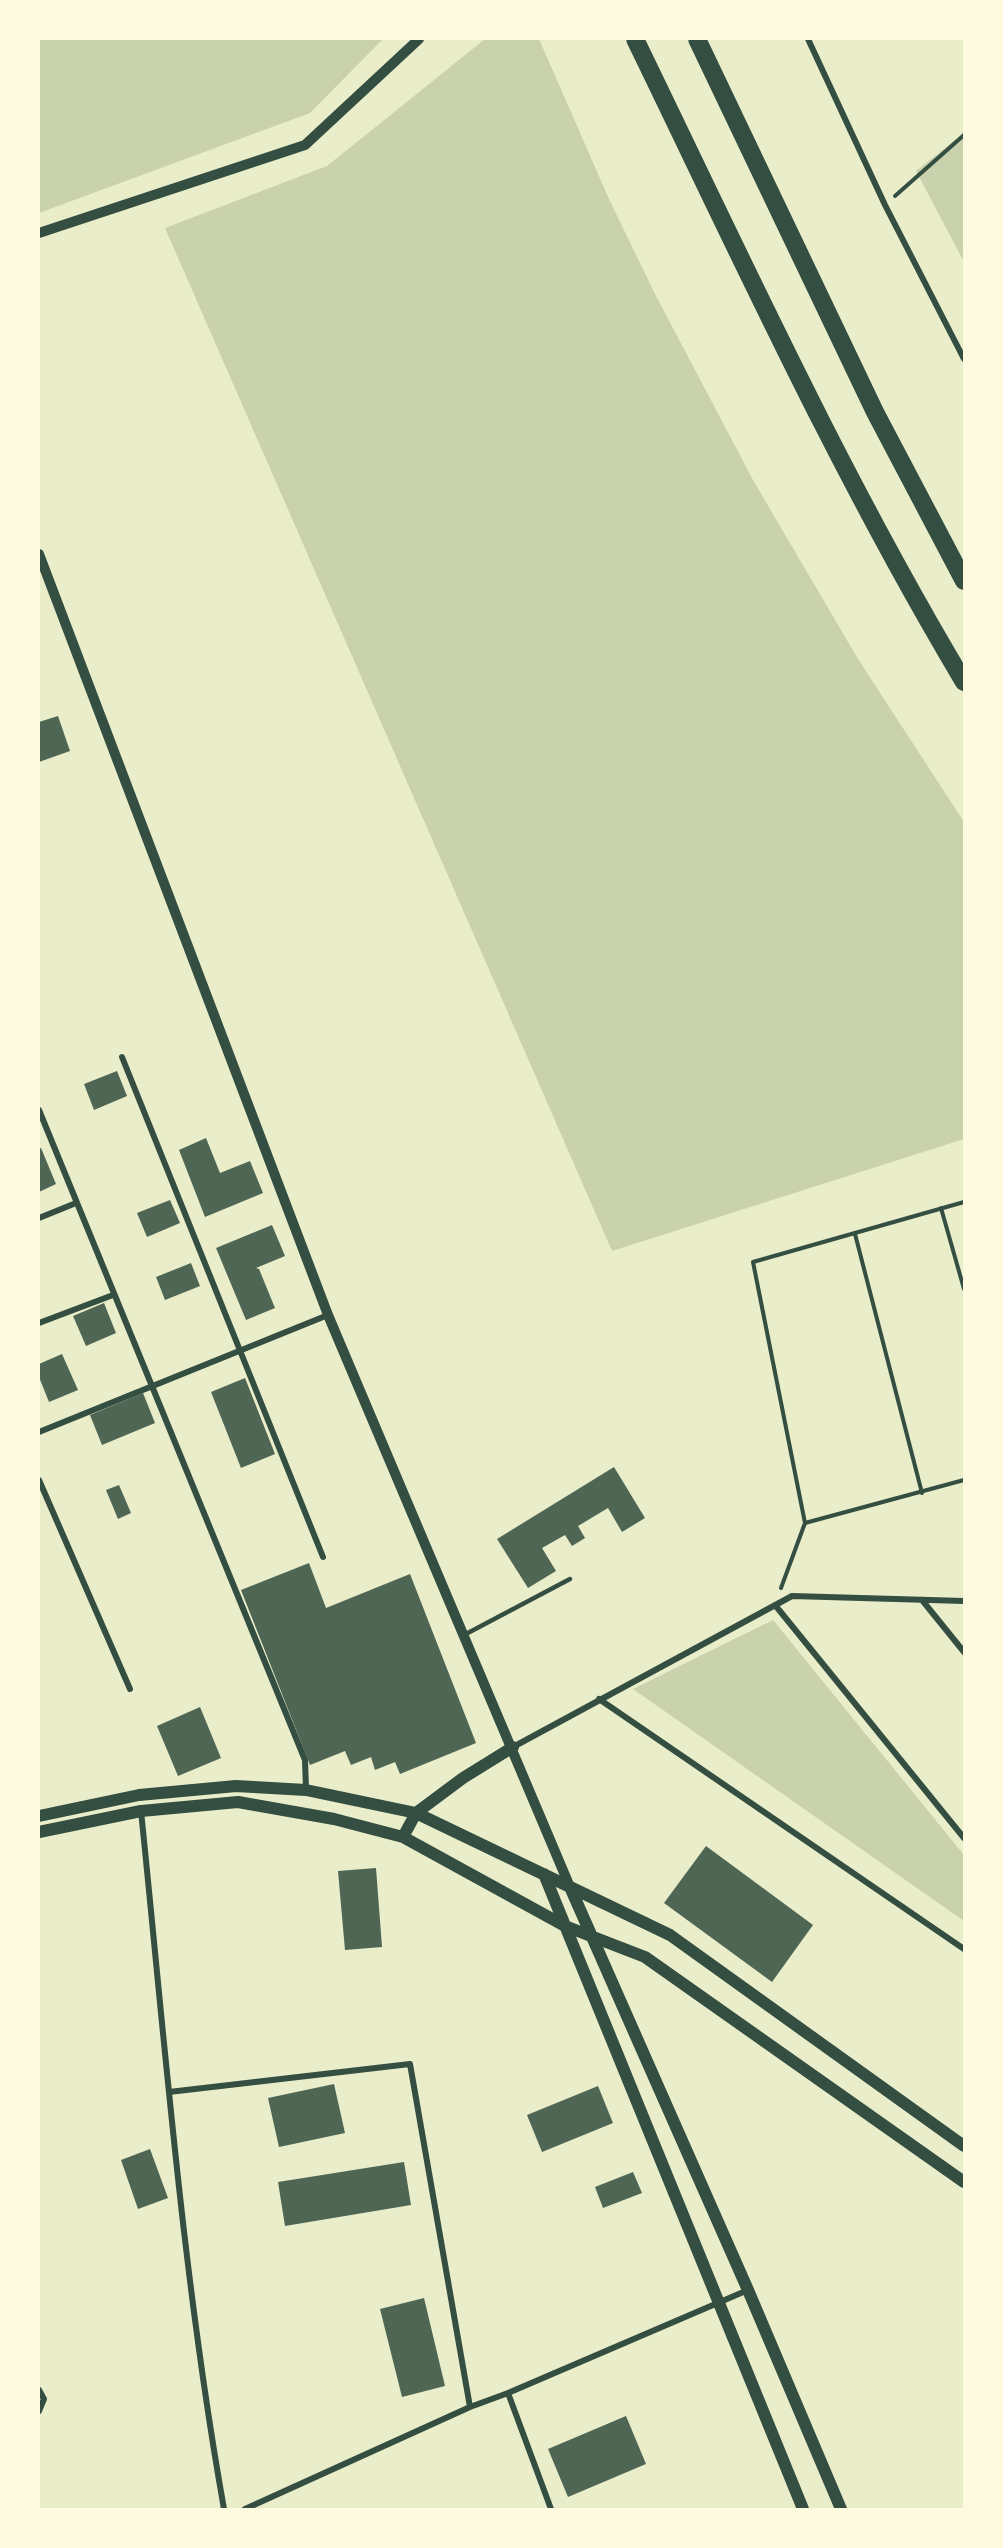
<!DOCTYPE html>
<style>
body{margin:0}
#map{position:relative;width:1003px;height:2548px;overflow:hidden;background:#e9edc9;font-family:"DejaVu Sans",sans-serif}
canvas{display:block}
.frame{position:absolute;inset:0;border:40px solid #fefae0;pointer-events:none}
</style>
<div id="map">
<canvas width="1003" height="2548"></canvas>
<div class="frame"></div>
</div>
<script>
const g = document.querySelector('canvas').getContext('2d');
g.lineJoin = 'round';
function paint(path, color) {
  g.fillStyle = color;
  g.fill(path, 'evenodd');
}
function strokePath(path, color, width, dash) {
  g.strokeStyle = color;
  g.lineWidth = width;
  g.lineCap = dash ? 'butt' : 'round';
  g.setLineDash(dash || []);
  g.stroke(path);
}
paint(new Path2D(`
 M 39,39 L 383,39 L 310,113 L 39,213 Z
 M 485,39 L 539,39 L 609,199 L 655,294 L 753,480 L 858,659 L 964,822 L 964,1139 L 612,1251 L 165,228 L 327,166 Z
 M 964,133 L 964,262 L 916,171 Z
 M 773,1620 L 964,1855 L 964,1921 L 633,1689 Z`), '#cad2ad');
paint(new Path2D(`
 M 58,716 L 70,751 L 39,762 L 39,722 Z
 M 117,1071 L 127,1096 L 94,1110 L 84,1084 Z
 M 206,1138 L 220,1173 L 250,1161 L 263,1193 L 205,1217 L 179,1150 Z
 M 41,1148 L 56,1184 L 39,1192 L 39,1149 Z
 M 170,1200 L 180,1223 L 147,1237 L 137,1213 Z
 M 272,1225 L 285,1256 L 256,1268 L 259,1269 L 275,1308 L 246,1320 L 216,1248 Z
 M 191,1263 L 200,1286 L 165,1300 L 156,1277 Z
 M 104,1303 L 116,1333 L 86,1346 L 73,1316 Z
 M 62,1354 L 78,1390 L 49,1402 L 39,1377 L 39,1364 Z
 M 245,1378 L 275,1454 L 241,1468 L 211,1392 Z
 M 143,1393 L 155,1423 L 102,1445 L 90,1415 Z
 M 614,1467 L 645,1518 L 622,1532 L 608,1508 L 578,1526 L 585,1538 L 572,1546 L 565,1535 L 542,1548 L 556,1571 L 528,1588 L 497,1539 Z
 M 119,1485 L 131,1513 L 118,1519 L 106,1490 Z
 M 309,1563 L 326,1608 L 410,1574 L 476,1743 L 400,1774 L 395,1762 L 375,1770 L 371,1757 L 351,1765 L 345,1751 L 310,1765 L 241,1590 Z
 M 200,1707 L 221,1758 L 178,1776 L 157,1726 Z
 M 706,1846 L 813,1925 L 772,1982 L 664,1903 Z
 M 376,1868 L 382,1947 L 345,1950 L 338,1871 Z
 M 334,2084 L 345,2133 L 279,2147 L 268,2098 Z
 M 598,2086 L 613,2123 L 542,2152 L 527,2115 Z
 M 150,2149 L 168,2198 L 138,2209 L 121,2160 Z
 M 404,2162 L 411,2205 L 285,2226 L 278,2182 Z
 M 633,2172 L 642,2193 L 603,2208 L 595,2187 Z
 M 424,2298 L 445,2386 L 402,2397 L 380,2309 Z
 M 626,2416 L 646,2464 L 568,2497 L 548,2449 Z`), '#4f6655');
strokePath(new Path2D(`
 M 895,196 L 964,135
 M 941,1208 L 964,1289
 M 855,1234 L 922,1493
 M 805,1523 L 964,1480
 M 781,1588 L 805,1523 L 753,1262 L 964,1202`), '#344e41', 4);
strokePath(new Path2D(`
 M 464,1635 L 570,1579`), '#344e41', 4.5);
strokePath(new Path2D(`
 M 808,39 L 885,205 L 964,359
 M 122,1057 L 323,1557
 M 39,1110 L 305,1760 L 306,1789
 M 39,1218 L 76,1203
 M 39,1323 L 113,1295
 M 39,1432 L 328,1315
 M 39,1480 L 130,1689
 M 922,1600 L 964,1652
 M 775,1605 L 964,1838
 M 599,1699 L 964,1949
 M 513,1747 L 792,1596 L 964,1601
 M 141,1811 C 165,2044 183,2279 224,2509
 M 169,2092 L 410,2064 L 470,2407
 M 39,2390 L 44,2399 L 39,2411
 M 508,2393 L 551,2509
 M 245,2509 L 470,2407 L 508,2393 L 748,2290`), '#344e41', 6);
strokePath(new Path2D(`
 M 39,233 L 305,145 L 419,39
 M 39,554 L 328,1315 L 570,1887`), '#344e41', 10);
strokePath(new Path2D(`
 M 39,1816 L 139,1795 L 236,1786 L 306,1790 L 416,1813 L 670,1935 L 964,2146
 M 39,1832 L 141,1811 L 238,1802 L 334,1819 L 403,1837 L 565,1926 L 645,1957 L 964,2182
 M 403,1837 L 416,1813 L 463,1778 L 513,1747
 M 544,1874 L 803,2509
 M 570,1887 L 748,2290 L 841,2509`), '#344e41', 12);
strokePath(new Path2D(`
 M 635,39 C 740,255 840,475 964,682
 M 697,39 L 875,412 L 964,581`), '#344e41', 18);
</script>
